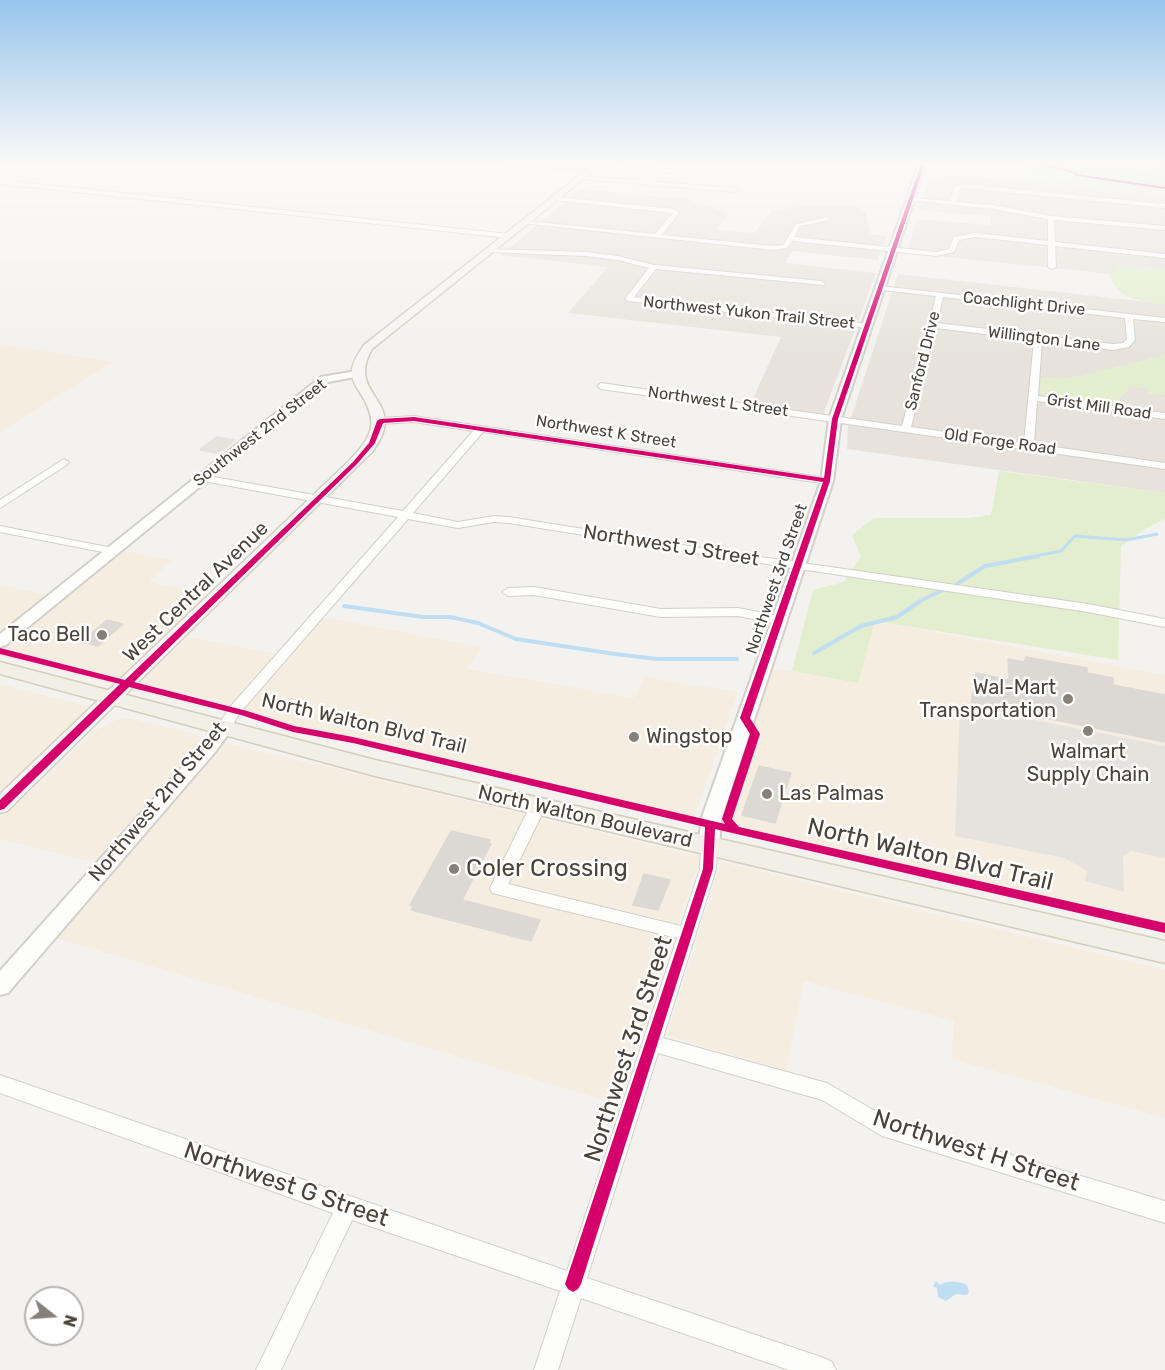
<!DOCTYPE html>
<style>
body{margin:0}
#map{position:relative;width:1165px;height:1370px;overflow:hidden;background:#f4f2ee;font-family:Rubik,sans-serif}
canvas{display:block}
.north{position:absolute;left:24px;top:1286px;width:60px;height:60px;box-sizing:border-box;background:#fff;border:2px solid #b7b4b0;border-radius:50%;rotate:107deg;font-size:16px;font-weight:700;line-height:24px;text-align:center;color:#4b4339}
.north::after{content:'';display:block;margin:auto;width:21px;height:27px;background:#868078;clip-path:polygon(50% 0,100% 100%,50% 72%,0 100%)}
</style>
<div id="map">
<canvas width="1165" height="1370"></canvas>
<div class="north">N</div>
</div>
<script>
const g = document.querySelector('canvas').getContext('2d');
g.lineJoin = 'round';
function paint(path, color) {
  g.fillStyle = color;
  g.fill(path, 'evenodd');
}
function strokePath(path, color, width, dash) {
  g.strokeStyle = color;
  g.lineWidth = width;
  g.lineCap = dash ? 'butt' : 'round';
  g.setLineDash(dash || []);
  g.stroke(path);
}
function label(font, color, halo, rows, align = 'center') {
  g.font = font + ' Rubik,sans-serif';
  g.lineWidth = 5;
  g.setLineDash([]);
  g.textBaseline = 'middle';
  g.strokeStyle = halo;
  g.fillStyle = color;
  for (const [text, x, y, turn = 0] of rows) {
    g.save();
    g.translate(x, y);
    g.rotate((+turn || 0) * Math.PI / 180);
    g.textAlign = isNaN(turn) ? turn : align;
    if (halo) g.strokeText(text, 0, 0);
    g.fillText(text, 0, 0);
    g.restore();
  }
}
paint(new Path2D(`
 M 948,174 L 1165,194 L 1165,269 L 1118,265 L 1111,274 L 907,253 L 917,219 L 991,225 L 991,217 L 919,210 L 927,182 L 935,182 Z
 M 580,189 L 687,199 L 729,213 L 717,230 L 754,233 L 771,212 L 806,205 L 857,207 L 866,213 L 870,234 L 886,236 L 878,260 L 792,251 L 785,263 L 876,273 L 823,415 L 750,405 L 781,337 L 568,313 L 608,267 L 501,255 Z
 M 898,274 L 1165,304 L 1165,355 L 1083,376 L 1063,379 L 1041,378 L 1113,405 L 1131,386 L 1147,389 L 1147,393 L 1165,395 L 1165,493 L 847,449 L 848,427 Z`), '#e7e3dc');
paint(new Path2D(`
 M 0,344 L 113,362 L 0,432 Z
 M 119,550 L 172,560 L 149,582 L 209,594 L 114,684 L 0,656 L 0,647 Z
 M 0,584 L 49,596 L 0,635 Z
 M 323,617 L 481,647 L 467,669 L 634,698 L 645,677 L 738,692 L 692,823 L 132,690 L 188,637 L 288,656 Z
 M 875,621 L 1165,675 L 1165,932 L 720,830 L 772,668 L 858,683 Z
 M 0,684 L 95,708 L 0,797 Z
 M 128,718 L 196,734 L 202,740 L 199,749 L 97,863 L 0,839 L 0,817 L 10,807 L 27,795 L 96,730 L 116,720 Z
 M 222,742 L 701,857 L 618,1104 L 56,938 Z
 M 721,862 L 1165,970 L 1165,1118 L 951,1059 L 954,1021 L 804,981 L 786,1070 L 667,1036 Z`), '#f6ede1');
paint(new Path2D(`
 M 481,164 L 596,164 L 585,173 Z
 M 1026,164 L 1165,164 L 1165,194 L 1024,181 Z
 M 1118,265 L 1165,269 L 1165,304 C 1142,301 1117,301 1110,275 Z
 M 1165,355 L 1165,395 L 1147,393 L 1147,389 L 1131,386 L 1113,405 L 1040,397 L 1041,378 L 1063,379 L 1083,376 Z
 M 999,471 L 1165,493 L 1165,519 L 1145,529 L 1121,546 L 1118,660 L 875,621 L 858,683 L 792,671 L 813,590 L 844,582 L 861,556 L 852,535 L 874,518 L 969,518 L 991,515 Z`), '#e2eece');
paint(new Path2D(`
 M 217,436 L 237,440 L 218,454 L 200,451 L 200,448 Z
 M 960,705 L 1165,746 L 1165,858 L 1131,851 L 1123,856 L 1124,892 L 1085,881 L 1087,871 L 1064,858 L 955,836 Z`), '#e6e3df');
paint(new Path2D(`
 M 936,1281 L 940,1285 C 949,1280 958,1281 967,1285 L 969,1292 L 967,1295 L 956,1294 L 946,1301 L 938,1297 L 937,1288 L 933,1286 Z`), '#bfdef2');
strokePath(new Path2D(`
 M 1069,164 L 1068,166 L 1077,169 L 1165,177`), '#bfdef2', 1.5);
strokePath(new Path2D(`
 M 1030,557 L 1061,551 L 1075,536 L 1127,540 L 1157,534`), '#bfdef2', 3);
strokePath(new Path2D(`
 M 957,584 L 985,566 L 1038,556
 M 344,606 L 423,617 L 450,617 L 478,623 L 516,639 L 615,654 L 657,659 L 737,659
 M 814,653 L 861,626 L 897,617 L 922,600 L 943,590`), '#bfdef2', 4);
const building = new Path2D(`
 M 107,620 L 123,624 L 98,646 L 81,642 Z
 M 1026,657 L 1087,668 L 1087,673 L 1113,678 L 1113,685 L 1165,695 L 1165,742 L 971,703 L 976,673 L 1009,680 L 1008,659 L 1024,662 Z
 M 759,766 L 791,773 L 775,823 L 742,815 Z
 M 451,831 L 490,840 L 488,843 L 491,844 L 462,900 L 540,920 L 531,941 L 411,910 L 413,906 L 410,905 Z
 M 644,874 L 670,880 L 658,910 L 633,905 Z`);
paint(building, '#dcd9d5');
strokePath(building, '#dcd9d3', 1.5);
const minor = new Path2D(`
 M 598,164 L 693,171 L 696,173 L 693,175 L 594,166 Z
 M 582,176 L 736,188 L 739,190 L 736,192 L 580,179 Z
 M 0,180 L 509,234 L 512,236 L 509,238 L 0,184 Z
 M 964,184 L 1165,204 L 1165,208 L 964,188 L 959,189 L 956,202 L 993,205 L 1051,216 L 1165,226 L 1165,230 L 1054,220 L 1055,242 L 1165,254 L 1165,258 L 1055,246 L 1056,267 L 1052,269 L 1048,267 L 1048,245 L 975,237 L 959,240 L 954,252 L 936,256 L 792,241 L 787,248 L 773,250 L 522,223 L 525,221 L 655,234 L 673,213 L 554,200 L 556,197 L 674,209 L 679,213 L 662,235 L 773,246 L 783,245 L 796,224 L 828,217 L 830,220 L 800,226 L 794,237 L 936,252 L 949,249 L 954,237 L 975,233 L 1048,241 L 1048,219 L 993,209 L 909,200 L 912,198 L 950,201 L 954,187 Z
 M 490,249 L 586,252 L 618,256 L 654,265 L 821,281 L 825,283 L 824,285 L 656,269 L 634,297 L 868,324 L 872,326 L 868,328 L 629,301 L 625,299 L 649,268 L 618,260 L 586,256 L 488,252 Z
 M 879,286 L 1165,318 L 1165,322 L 1133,319 L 1135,340 L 1129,347 L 1113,350 L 1042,341 L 1038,396 L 1165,413 L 1165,419 L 1037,401 L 1034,444 L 1165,463 L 1165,469 L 601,389 L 597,386 L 601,383 L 902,426 L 936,296 L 882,290 L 878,288 ZM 943,297 L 1125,318 L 1127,339 L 1123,343 L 1113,344 L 937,323 ZM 936,328 L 1034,340 L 1024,443 L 911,427 Z
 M 414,416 L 827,478 L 832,481 L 827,484 L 483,432 L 413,513 L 458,522 L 494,516 L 509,517 L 733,553 L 1088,604 L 1165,619 L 1165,627 L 1088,612 L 733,559 L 509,523 L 494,522 L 458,528 L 408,519 L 239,714 L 228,732 L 218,732 L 216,729 L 229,708 L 398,517 L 203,481 L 198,478 L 203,475 L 403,511 L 473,431 L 414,422 L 380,424 L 375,421 L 380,418 Z
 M 64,459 L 69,462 L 68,464 L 0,508 L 0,500 Z
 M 0,526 L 113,548 L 119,551 L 113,554 L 0,532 Z
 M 534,587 L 661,609 L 738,608 L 779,616 L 785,620 L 779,624 L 738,616 L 661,617 L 534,595 L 508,596 L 502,592 L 508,588 Z
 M 538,801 L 543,802 L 546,806 L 508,884 L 681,926 L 700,869 L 701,846 L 703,842 L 709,840 L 715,842 L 717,846 L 716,869 L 663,1038 L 827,1083 L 887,1118 L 1165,1201 L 1165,1223 L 882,1136 L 822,1100 L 658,1053 L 587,1278 L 824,1358 L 832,1362 L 836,1370 L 789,1370 L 581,1298 L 558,1370 L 534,1370 L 560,1291 L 352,1220 L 281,1370 L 256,1370 L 333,1213 L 0,1093 L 0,1075 L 567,1271 L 677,938 L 492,893 L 490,888 L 530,806 L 533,802 Z`);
const tertiary = new Path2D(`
 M 919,164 L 926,164 L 841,419 L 833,481 L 721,820 L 719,846 L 716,851 L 709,853 L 702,851 L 699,846 L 701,820 L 821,481 L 829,419 Z
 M 356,371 L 361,374 L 360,376 L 328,382 L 6,645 L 0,647 L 0,634 L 321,377 Z
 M 223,723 L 229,725 L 232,729 L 215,752 L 8,993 L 0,995 L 0,971 L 203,744 L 217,725 Z`);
const secondary = new Path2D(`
 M 594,164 L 602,164 L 372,349 C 344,397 412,400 372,452 L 7,811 L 0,813 L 0,794 L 350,460 C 374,434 379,422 359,391 C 355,385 351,378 352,370 C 353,360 359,353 364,345 Z`);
const primary = new Path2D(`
 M 0,662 L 375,760 L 1165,941 L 1165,963 L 375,776 L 0,674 Z`);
strokePath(minor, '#d2d0cb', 2);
strokePath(tertiary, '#d2d0cb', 4);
strokePath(secondary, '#d3cfc5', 3);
strokePath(primary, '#d6cdbb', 3);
paint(minor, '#fdfdfc');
paint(tertiary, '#fdfdfc');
paint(secondary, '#f7f5f1');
paint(primary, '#f2efe6');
paint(new Path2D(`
 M 921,164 L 925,164 L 838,419 L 830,481 L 750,718 L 760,734 L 732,819 L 739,827 L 1165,923 L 1165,933 L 715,829 L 713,869 L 581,1284 L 578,1289 L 573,1292 L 568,1289 L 565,1284 L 703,869 L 705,827 L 353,743 L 293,732 L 241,715 L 129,687 L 4,809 L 0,810 L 0,800 L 120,684 L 0,654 L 0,648 L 125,680 L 353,462 L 369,443 L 377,421 L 380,419 L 414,417 L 824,478 L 832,419 ZM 414,421 L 823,482 L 740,718 L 750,734 L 722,819 L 725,824 L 353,737 L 294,726 L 247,711 L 134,682 L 357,464 L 375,443 L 383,423 Z
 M 1038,164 L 1046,164 L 1074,171 L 1077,174 L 1165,187 L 1165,189 L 1076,176 L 1073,173 Z`), '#d6006c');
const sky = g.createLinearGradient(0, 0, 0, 356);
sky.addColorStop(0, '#97c5ec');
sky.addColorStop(0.46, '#faf9f7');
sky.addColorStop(1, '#faf9f700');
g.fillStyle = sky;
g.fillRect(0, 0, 1165, 356);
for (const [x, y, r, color] of [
 [102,635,6,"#868078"],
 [1068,699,6,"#868078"],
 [1088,731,6,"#868078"],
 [634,737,6,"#868078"],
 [767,794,6,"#868078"],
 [454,869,6,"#868078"]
]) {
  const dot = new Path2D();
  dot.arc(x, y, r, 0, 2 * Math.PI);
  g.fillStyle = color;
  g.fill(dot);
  strokePath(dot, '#fff', 2);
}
label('16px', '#4b4339', '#fff', [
 ["Coachlight Drive",1024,304,6],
 ["Northwest Yukon Trail Street",749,313,6],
 ["Willington Lane",1044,339,7],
 ["Sanford Drive",923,361,-76],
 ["Northwest L Street",718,402,8],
 ["Grist Mill Road",1099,407,8],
 ["Northwest K Street",606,432,9],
 ["Southwest 2nd Street",260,433,-38],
 ["Old Forge Road",1000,442,8],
 ["Northwest 3rd Street",777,579,-71]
]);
label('20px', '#4b4339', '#fff', [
 ["Northwest J Street",671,546,9],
 ["West Central Avenue",196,592,-44],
 ["North Walton Blvd Trail",364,724,13],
 ["Northwest 2nd Street",158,802,-50],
 ["North Walton Boulevard",585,817,13]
]);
label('20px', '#4b4339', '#fff', [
 ["Taco Bell",90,635],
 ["Wal-Mart",1056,688],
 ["Transportation",1056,711],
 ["Wingstop",646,737,"left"],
 ["Walmart",1088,752,"center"],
 ["Supply Chain",1088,775,"center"],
 ["Las Palmas",779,794,"left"]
], 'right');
label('24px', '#4b4339', '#fff', [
 ["North Walton Blvd Trail",930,855,13],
 ["Northwest 3rd Street",629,1049,-72],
 ["Northwest H Street",976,1151,18],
 ["Northwest G Street",286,1185,19]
]);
label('24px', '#4b4339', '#fff', [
 ["Coler Crossing",466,869]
], 'left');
</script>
